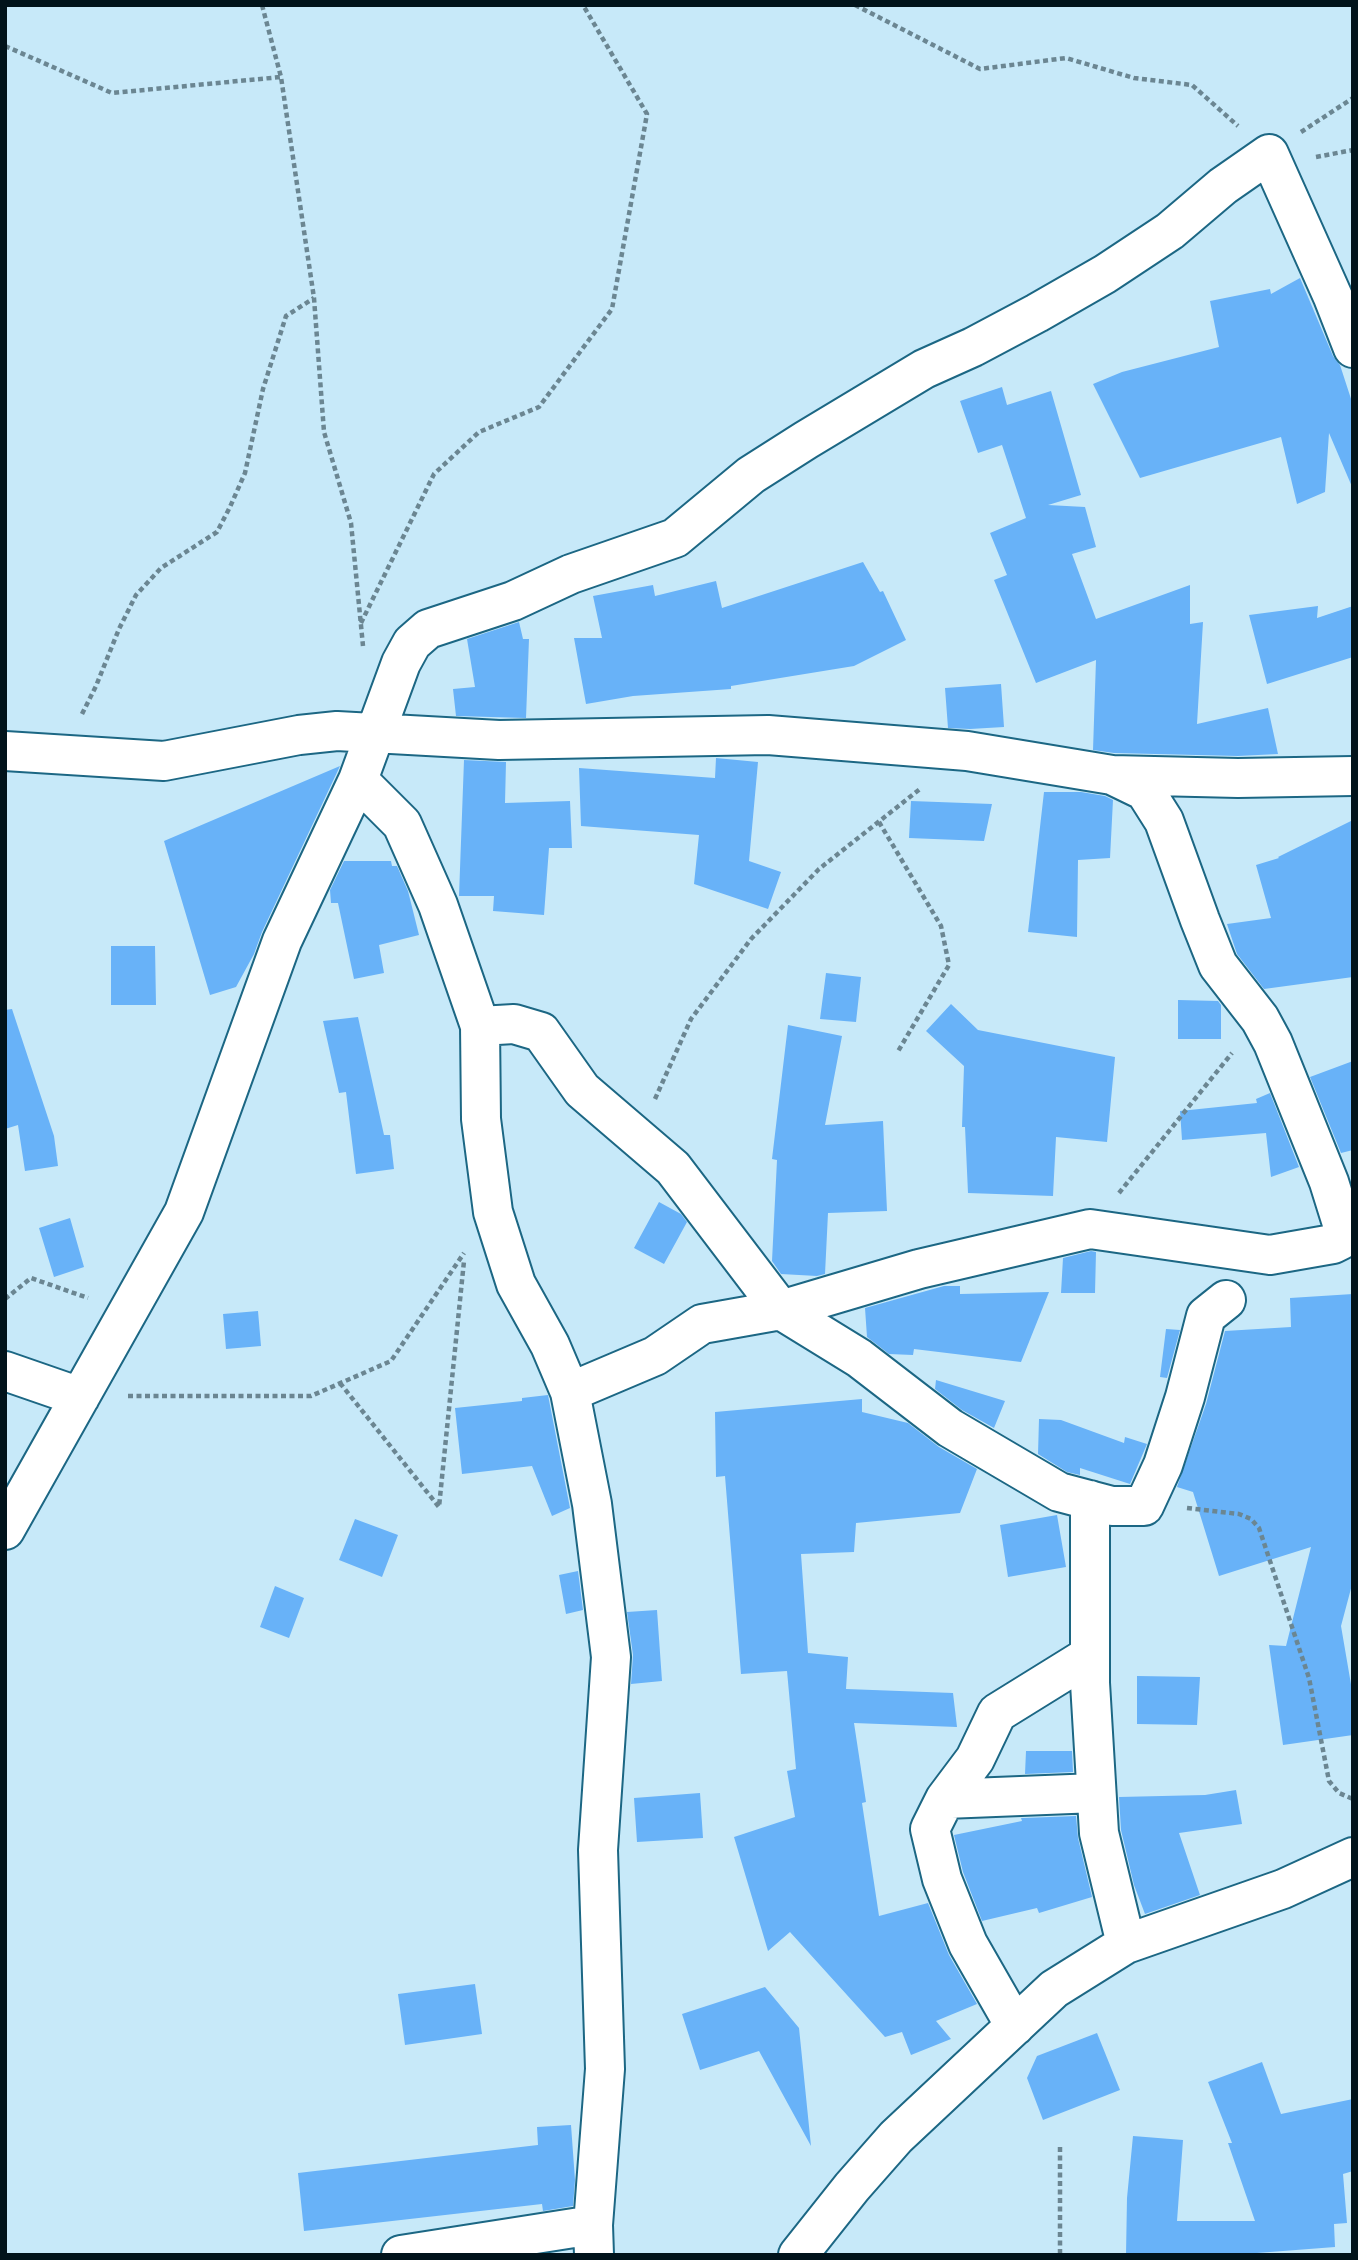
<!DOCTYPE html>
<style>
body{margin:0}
#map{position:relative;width:1358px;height:2260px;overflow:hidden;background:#c7e9f9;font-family:"Space Grotesk",sans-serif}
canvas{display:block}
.frame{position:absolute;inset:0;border:7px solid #01131b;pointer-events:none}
</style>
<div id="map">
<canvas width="1358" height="2260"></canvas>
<div class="frame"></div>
</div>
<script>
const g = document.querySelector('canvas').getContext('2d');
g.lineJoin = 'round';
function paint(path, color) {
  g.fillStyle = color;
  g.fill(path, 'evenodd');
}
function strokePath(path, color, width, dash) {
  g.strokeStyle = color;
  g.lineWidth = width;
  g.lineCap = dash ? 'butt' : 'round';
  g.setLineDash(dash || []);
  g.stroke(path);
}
paint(new Path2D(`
 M 1300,278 L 1333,356 L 1340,365 L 1353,405 L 1353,489 L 1329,433 L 1325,492 L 1297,504 L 1281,437 L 1140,478 L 1093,384 L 1122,372 L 1219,347 L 1210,301 L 1270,289 L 1271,294 Z
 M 1002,387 L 1007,405 L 1051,391 L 1081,495 L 1048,505 L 1085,507 L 1096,547 L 1072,554 L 1096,619 L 1190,585 L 1190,624 L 1203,622 L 1197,724 L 1268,708 L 1278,754 L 1238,756 L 1114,753 L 1093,750 L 1096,660 L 1036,683 L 994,580 L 1007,575 L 990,533 L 1026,518 L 1002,445 L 978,453 L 960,401 Z
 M 863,562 L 880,592 L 883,591 L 906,640 L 854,666 L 731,686 L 731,689 L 633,696 L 586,704 L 574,638 L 602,638 L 593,596 L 653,585 L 655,596 L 716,581 L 722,608 Z
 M 1318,606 L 1317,618 L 1353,606 L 1353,657 L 1267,684 L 1249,615 Z
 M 519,622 L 523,639 L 529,639 L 526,718 L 456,716 L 453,689 L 475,687 L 467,639 Z
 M 1001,684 L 1004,727 L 970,729 L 948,728 L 945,688 Z
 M 716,758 L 758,762 L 749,861 L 781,872 L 768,909 L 694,884 L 699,835 L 581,826 L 579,768 L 715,778 Z
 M 464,760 L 506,762 L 505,803 L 570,801 L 572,848 L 549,848 L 544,915 L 493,911 L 494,896 L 459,896 Z
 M 340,766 L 262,932 L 254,954 L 236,987 L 210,995 L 164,841 Z
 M 1044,792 L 1081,792 L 1105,796 L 1113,800 L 1110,858 L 1078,860 L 1077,937 L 1028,932 Z
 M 911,801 L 992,804 L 984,841 L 909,838 Z
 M 1353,820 L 1353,977 L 1264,989 L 1237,954 L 1227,924 L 1271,918 L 1256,865 L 1279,858 L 1278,857 Z
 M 344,861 L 391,861 L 392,866 L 397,866 L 408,891 L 419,935 L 379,945 L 384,973 L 354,979 L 338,903 L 331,903 L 330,890 Z
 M 111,946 L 155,946 L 156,1005 L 111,1005 Z
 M 826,973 L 861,977 L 856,1022 L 820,1019 Z
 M 1178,1000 L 1218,1001 L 1221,1005 L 1221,1039 L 1178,1039 Z
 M 951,1004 L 978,1030 L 1115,1057 L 1107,1142 L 1056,1137 L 1053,1196 L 968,1193 L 965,1127 L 962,1127 L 964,1066 L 926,1031 Z
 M 12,1009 L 54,1136 L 58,1166 L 25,1171 L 18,1125 L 5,1129 L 5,1010 Z
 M 358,1017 L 384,1135 L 390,1135 L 394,1169 L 356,1174 L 346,1092 L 339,1093 L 323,1021 Z
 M 788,1025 L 842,1036 L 825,1125 L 883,1121 L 887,1211 L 828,1213 L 825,1274 L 817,1276 L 781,1274 L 772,1261 L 777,1160 L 772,1159 Z
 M 1353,1061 L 1353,1150 L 1341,1153 L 1310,1077 Z
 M 1270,1093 L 1299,1167 L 1271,1177 L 1266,1133 L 1182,1140 L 1180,1111 L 1257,1103 L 1256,1099 Z
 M 659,1202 L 681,1214 L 687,1222 L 664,1264 L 634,1248 Z
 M 70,1218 L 84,1267 L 54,1277 L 39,1228 Z
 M 1091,1251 L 1096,1252 L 1095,1293 L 1061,1293 L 1063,1258 Z
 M 944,1286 L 960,1286 L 960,1294 L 1049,1292 L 1021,1362 L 914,1349 L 913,1355 L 889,1354 L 867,1337 L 865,1308 Z
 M 1353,1294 L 1353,1581 L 1341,1626 L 1353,1696 L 1353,1735 L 1283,1745 L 1269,1645 L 1286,1646 L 1311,1547 L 1219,1576 L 1193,1492 L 1177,1487 L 1206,1404 L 1225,1331 L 1291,1327 L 1290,1298 Z
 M 258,1311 L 261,1346 L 226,1349 L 223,1314 Z
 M 1166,1329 L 1180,1330 L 1167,1378 L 1160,1377 Z
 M 936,1380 L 1005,1401 L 994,1428 L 962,1410 L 935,1389 Z
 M 548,1395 L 570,1508 L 552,1516 L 532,1466 L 462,1474 L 455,1408 L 522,1401 L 522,1398 Z
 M 862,1399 L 862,1412 L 908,1423 L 939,1447 L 977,1469 L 960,1513 L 856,1523 L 854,1552 L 801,1554 L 808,1653 L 848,1657 L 846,1689 L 953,1693 L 957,1727 L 854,1723 L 866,1802 L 862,1803 L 879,1916 L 928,1903 L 949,1955 L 977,2004 L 936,2021 L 951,2039 L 911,2055 L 902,2032 L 885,2037 L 790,1932 L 768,1951 L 734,1837 L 795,1817 L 787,1771 L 796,1769 L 787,1671 L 741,1674 L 725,1476 L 716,1477 L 715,1412 Z
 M 1039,1419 L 1061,1420 L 1124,1443 L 1125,1437 L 1147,1444 L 1130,1484 L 1080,1468 L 1080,1475 L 1067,1472 L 1038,1454 Z
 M 1057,1515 L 1066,1567 L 1008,1577 L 1000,1525 Z
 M 355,1519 L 398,1535 L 382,1577 L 339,1560 Z
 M 578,1571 L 583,1610 L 566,1614 L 559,1575 Z
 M 275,1586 L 304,1598 L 289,1638 L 260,1627 Z
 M 657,1610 L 662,1681 L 631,1684 L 633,1655 L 627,1612 Z
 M 1137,1676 L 1200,1677 L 1197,1725 L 1137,1724 Z
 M 1026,1751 L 1072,1751 L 1073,1772 L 1025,1774 Z
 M 1236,1790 L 1242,1824 L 1179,1833 L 1200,1895 L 1145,1914 L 1134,1885 L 1121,1830 L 1119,1797 L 1205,1795 Z
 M 700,1793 L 703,1838 L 637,1842 L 634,1798 Z
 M 1076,1816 L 1078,1838 L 1092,1897 L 1039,1913 L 1037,1908 L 982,1921 L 963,1872 L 954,1835 L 1022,1821 L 1021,1818 L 1024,1818 Z
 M 475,1984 L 482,2034 L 405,2045 L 398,1994 Z
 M 765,1987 L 799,2028 L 811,2146 L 759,2051 L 700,2070 L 682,2014 Z
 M 1097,2033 L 1120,2090 L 1043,2120 L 1027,2078 L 1037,2056 Z
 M 1262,2062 L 1281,2114 L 1353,2099 L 1353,2171 L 1343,2174 L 1347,2223 L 1334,2224 L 1335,2247 L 1231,2255 L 1126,2255 L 1127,2198 L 1133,2136 L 1183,2140 L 1177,2221 L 1255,2221 L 1228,2143 L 1232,2143 L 1208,2082 Z
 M 571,2125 L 575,2180 L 573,2206 L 543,2211 L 542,2204 L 304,2231 L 298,2173 L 538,2145 L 537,2127 Z`), '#68b2f8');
const street = new Path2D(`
 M 5,751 L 164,761 L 299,735 L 337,731 L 499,740 L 768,735 L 967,751 L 1112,775 L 1238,778 L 1353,776
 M 358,780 L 402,824 L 438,905 L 480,1026 L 481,1119 L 493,1212 L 516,1284 L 550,1345 L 570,1392 L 592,1504 L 611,1657 L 598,1850 L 605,2069 L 593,2225 L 594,2255
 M 480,1026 L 514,1024 L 541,1032 L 582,1090 L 673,1168 L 781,1310 L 859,1358 L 950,1428 L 1059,1492 L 1112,1506 L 1144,1506 L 1163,1465 L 1185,1397 L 1206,1316 L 1226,1300
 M 5,1371 L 80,1397
 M 570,1392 L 655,1356 L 702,1324 L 781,1310 L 919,1269 L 1090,1229 L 1270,1255 L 1333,1244 L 1341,1240 L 1344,1230 L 1329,1182 L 1273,1043 L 1260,1019 L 1218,965 L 1200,920 L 1164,821 L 1145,791 L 1112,775
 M 1090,1500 L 1090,1683 L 1099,1833 L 1126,1944
 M 5,1530 L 184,1212 L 282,941 L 358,780 L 401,663 L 412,643 L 428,629 L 513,601 L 571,574 L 675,538 L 751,475 L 806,440 L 924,369 L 973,347 L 1037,313 L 1105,274 L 1170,231 L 1223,186 L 1269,154 L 1333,297 L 1353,348
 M 945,1799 L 1096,1793
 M 1015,2026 L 968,1944 L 942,1879 L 930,1829 L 945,1799 L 975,1759 L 997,1713 L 1089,1656
 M 401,2255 L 593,2225
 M 798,2255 L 852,2187 L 896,2137 L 1054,1989 L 1126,1944 L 1283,1889 L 1353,1857`);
strokePath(street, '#1c6784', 42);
strokePath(new Path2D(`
 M 262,5 L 281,77 L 314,298 L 324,432 L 351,523 L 363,646
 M 855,5 L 980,69 L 1066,58 L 1134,78 L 1192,85 L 1238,126
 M 5,46 L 112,93 L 281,77
 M 1301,132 L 1353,98
 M 1316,157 L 1353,150
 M 361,623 L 434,474 L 479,432 L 539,407 L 612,309 L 647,114 L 583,5
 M 82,714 L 96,686 L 119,629 L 136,595 L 161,568 L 217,532 L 230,507 L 245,473 L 263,389 L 286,316 L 314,298
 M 879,822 L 941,926 L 949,965 L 897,1053
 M 655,1099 L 691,1019 L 751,939 L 819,869 L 920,789
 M 1119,1193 L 1232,1053
 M 5,1299 L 31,1278 L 88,1298
 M 340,1383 L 439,1507 L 464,1261
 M 128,1396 L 311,1396 L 391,1361 L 464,1253
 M 1187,1508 L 1239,1514 L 1251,1519 L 1259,1528 L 1309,1678 L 1329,1781 L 1339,1793 L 1353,1799
 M 1060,2147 L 1060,2255`), '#6b8692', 4.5, [5, 3.5]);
strokePath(street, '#fff', 38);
</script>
